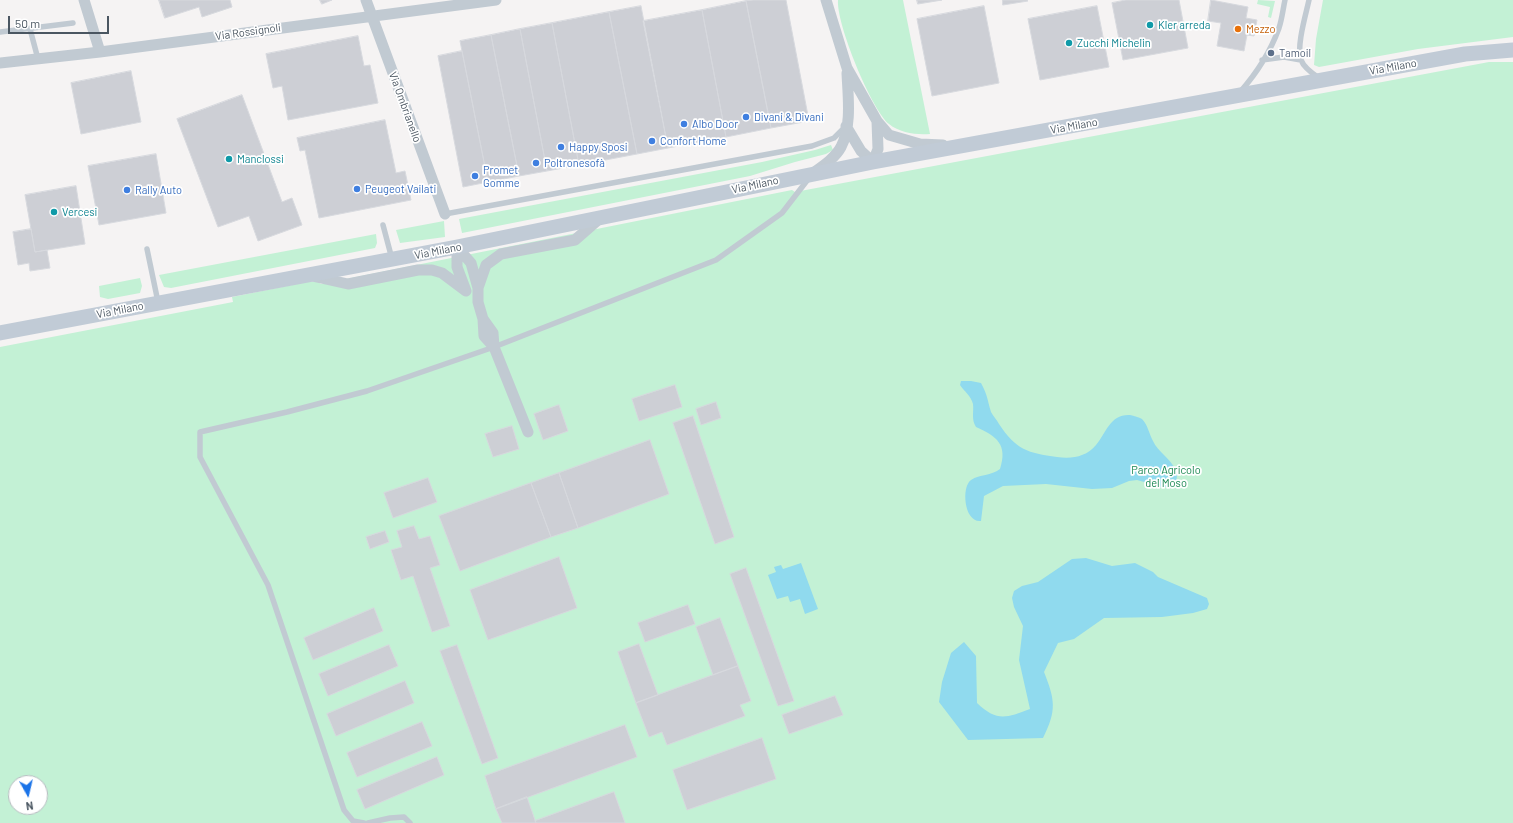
<!DOCTYPE html>
<meta charset="utf-8">
<style>
body{margin:0}
#map{position:relative;width:1513px;height:823px;overflow:hidden;background:#f5f3f3;font-family:Barlow,sans-serif}
canvas{display:block}
.north{position:absolute;left:8px;top:775px;width:40px;height:40px;box-sizing:border-box;background:#fff;border:1px solid #b7bbc0;border-radius:50%;rotate:172deg;font-size:11px;font-weight:700;line-height:16px;text-align:center;color:#4a5661}
.north::after{content:'';display:block;margin:auto;width:14px;height:18px;background:#1a73e8;clip-path:polygon(50% 0,100% 100%,50% 72%,0 100%)}
.scale{position:absolute;left:8px;top:16px;width:101px;height:18px;box-sizing:border-box;border:2px solid #4a5661;border-top:0;padding-left:5px;font-size:12px;line-height:14px;white-space:nowrap;color:#4a5661;-webkit-text-stroke:3px #fff;paint-order:stroke}
</style>
<div id="map">
<canvas width="1513" height="823"></canvas>
<div class="north">N</div>
<div class="scale">50 m</div>
</div>
<script>
const g = document.querySelector('canvas').getContext('2d');
g.lineJoin = 'round';
function paint(path, color) {
  g.fillStyle = color;
  g.fill(path, 'evenodd');
}
function strokePath(path, color, width, dash) {
  g.strokeStyle = color;
  g.lineWidth = width;
  g.lineCap = dash ? 'butt' : 'round';
  g.setLineDash(dash || []);
  g.stroke(path);
}
function label(font, color, halo, rows, align = 'center') {
  g.font = font + ' Barlow,sans-serif';
  g.lineWidth = 3.5;
  g.setLineDash([]);
  g.textBaseline = 'middle';
  g.strokeStyle = halo;
  g.fillStyle = color;
  for (const [text, x, y, turn = 0] of rows) {
    g.save();
    g.translate(x, y);
    g.rotate((+turn || 0) * Math.PI / 180);
    g.textAlign = isNaN(turn) ? turn : align;
    if (halo) g.strokeText(text, 0, 0);
    g.fillText(text, 0, 0);
    g.restore();
  }
}
paint(new Path2D(`
 M 838,0 L 903,0 L 930,134 C 916,135 900,133 889,124 C 871,109 836,23 838,0 Z
 M 1258,0 L 1275,1 L 1271,18 L 1268,17 L 1270,7 L 1257,4 Z
 M 1323,0 L 1513,0 L 1513,37 L 1418,49 L 1319,67 L 1314,65 L 1316,39 Z
 M 1489,62 L 1513,62 L 1513,823 L 0,823 L 0,347 L 233,302 L 232,297 L 307,282 L 318,282 L 321,284 L 792,190 L 795,192 ZM 16,783 L 40,783 L 40,807 L 16,807 Z
 M 831,145 L 833,150 L 826,154 L 795,162 L 750,176 L 462,233 L 459,219 L 762,162 L 815,150 Z
 M 444,221 L 445,237 L 400,243 L 396,230 Z
 M 376,234 L 377,243 L 375,248 L 171,288 L 164,287 L 159,275 Z
 M 140,278 L 142,286 L 140,293 L 108,299 L 100,297 L 99,286 Z`), '#c3f1d5');
paint(new Path2D(`
 M 961,381 L 971,381 L 981,383 C 988,396 987,399 991,412 C 993,416 997,420 999,424 C 1016,450 1028,453 1057,457 C 1072,459 1086,457 1096,445 C 1106,433 1110,414 1130,415 C 1134,416 1139,417 1142,419 C 1148,425 1149,434 1153,441 C 1158,452 1170,458 1175,469 C 1178,475 1177,479 1175,484 L 1170,487 L 1162,487 L 1137,480 L 1129,481 L 1112,488 L 1092,489 L 1046,484 L 1003,486 L 984,496 L 981,521 C 964,523 961,487 971,480 C 980,474 991,476 1000,469 C 1008,445 997,436 976,427 C 971,419 974,412 973,404 C 971,396 964,391 960,385 Z
 M 1086,558 L 1112,566 L 1135,563 L 1153,572 L 1158,577 L 1207,598 L 1209,604 L 1207,609 L 1193,613 L 1162,617 L 1104,618 L 1074,639 L 1058,643 L 1044,672 C 1055,700 1057,710 1043,738 L 968,740 L 939,702 L 942,682 L 951,653 L 964,642 L 976,656 L 977,703 C 997,722 1006,718 1030,709 L 1019,660 L 1023,626 L 1014,607 L 1012,598 L 1014,591 L 1022,586 L 1038,582 L 1072,559 Z
 M 801,563 L 818,609 L 805,614 L 800,599 L 790,602 L 788,596 L 777,599 L 768,575 L 776,572 L 774,567 L 781,565 L 783,569 Z`), '#90daee');
const building = new Path2D(`
 M 159,0 L 230,0 L 232,7 L 202,17 L 199,7 L 165,18 Z
 M 320,0 L 332,0 L 322,4 Z
 M 753,0 L 786,0 L 809,121 L 771,128 L 746,1 Z
 M 917,0 L 942,0 L 918,4 Z
 M 1003,0 L 1027,0 L 1028,1 L 1003,5 Z
 M 1126,0 L 1179,0 L 1188,48 L 1123,60 L 1112,3 Z
 M 1211,0 L 1248,7 L 1246,18 L 1257,20 L 1254,36 L 1247,35 L 1244,51 L 1217,46 L 1221,23 L 1208,21 Z
 M 746,1 L 771,128 L 726,137 L 702,10 Z
 M 641,6 L 668,148 L 637,154 L 609,12 Z
 M 984,6 L 999,83 L 932,96 L 917,19 Z
 M 1097,6 L 1109,67 L 1040,80 L 1028,19 Z
 M 702,10 L 726,137 L 668,148 L 643,21 Z
 M 609,12 L 637,154 L 579,165 L 552,23 Z
 M 552,23 L 579,165 L 547,171 L 520,29 Z
 M 520,29 L 547,171 L 519,176 L 491,35 Z
 M 491,35 L 519,176 L 488,182 L 460,41 Z
 M 358,36 L 364,66 L 370,65 L 378,103 L 288,120 L 282,86 L 273,88 L 266,54 Z
 M 462,51 L 488,182 L 463,187 L 438,56 Z
 M 131,71 L 141,122 L 81,134 L 71,83 Z
 M 242,95 L 282,202 L 292,198 L 302,225 L 258,241 L 249,216 L 218,227 L 177,119 Z
 M 385,120 L 396,173 L 405,171 L 411,200 L 319,218 L 305,150 L 300,151 L 297,138 Z
 M 156,154 L 166,213 L 99,225 L 88,166 Z
 M 76,186 L 85,244 L 35,252 L 25,195 Z
 M 31,229 L 35,252 L 47,250 L 50,268 L 30,271 L 29,263 L 18,265 L 13,232 Z
 M 675,385 L 682,407 L 639,421 L 632,399 Z
 M 716,402 L 721,418 L 701,425 L 696,409 Z
 M 559,405 L 568,431 L 543,440 L 534,414 Z
 M 693,416 L 734,537 L 715,544 L 673,423 Z
 M 512,426 L 519,449 L 493,457 L 485,434 Z
 M 650,440 L 669,494 L 578,528 L 559,473 Z
 M 559,473 L 578,528 L 551,537 L 531,483 Z
 M 428,478 L 437,502 L 393,518 L 384,493 Z
 M 531,483 L 551,537 L 460,571 L 439,516 Z
 M 414,526 L 419,539 L 430,536 L 440,565 L 430,568 L 450,626 L 432,632 L 413,576 L 401,580 L 391,550 L 402,547 L 397,531 Z
 M 385,531 L 389,542 L 370,549 L 366,537 Z
 M 559,557 L 577,608 L 488,640 L 470,590 Z
 M 746,568 L 794,701 L 778,706 L 730,574 Z
 M 688,605 L 695,624 L 645,642 L 638,623 Z
 M 374,608 L 383,631 L 313,660 L 304,638 Z
 M 720,618 L 738,666 L 713,675 L 696,627 Z
 M 639,644 L 658,695 L 636,703 L 618,652 Z
 M 389,645 L 398,666 L 328,696 L 319,674 Z
 M 457,645 L 498,758 L 482,764 L 440,651 Z
 M 738,666 L 751,701 L 740,705 L 745,716 L 667,745 L 662,732 L 649,737 L 636,703 Z
 M 405,681 L 414,703 L 336,736 L 327,714 Z
 M 835,696 L 843,715 L 789,734 L 782,715 Z
 M 422,722 L 432,746 L 357,777 L 347,753 Z
 M 625,725 L 637,757 L 496,809 L 485,776 Z
 M 762,738 L 776,779 L 687,810 L 673,770 Z
 M 437,757 L 444,775 L 365,809 L 357,790 Z
 M 614,792 L 625,823 L 536,823 L 535,821 Z
 M 527,797 L 536,823 L 502,823 L 496,809 Z`);
paint(building, '#cdcfd5');
strokePath(building, '#d7d9de', 1);
strokePath(new Path2D(`
 M 1309,0 C 1306,14 1296,47 1301,60 C 1304,68 1313,74 1319,78
 M 30,29 L 38,59
 M 0,32 L 73,23
 M 1262,60 L 1284,57 L 1301,60
 M 1240,92 C 1256,74 1271,50 1279,28 C 1282,19 1283,9 1285,0
 M 445,214 L 812,146 L 834,138 L 846,126
 M 383,225 L 392,259
 M 147,249 L 158,302
 M 364,823 L 353,821 L 344,810 L 268,585 L 200,457 L 200,432 L 287,412 L 367,391 L 494,347 L 716,260 L 782,213 L 809,178
 M 368,823 L 390,818 L 404,817 L 410,823`), '#c1cad2', 5.5);
strokePath(new Path2D(`
 M 84,0 L 100,52
 M 366,0 L 445,214
 M 826,0 L 847,68 L 877,121 L 889,135 L 920,144 L 943,145
 M 0,63 L 100,52 L 496,0
 M 846,126 L 861,151 L 873,162 L 878,149 L 877,121
 M 813,173 C 823,166 835,158 841,147 C 852,125 848,97 847,73
 M 457,247 L 471,263 L 478,288 L 478,302 L 483,319 L 484,336 L 494,347
 M 457,247 L 457,267 L 466,291
 M 312,276 L 348,284 L 418,270 L 432,270 L 442,273 L 466,291
 M 478,288 L 486,265 L 501,254 L 575,240 L 599,219
 M 483,319 L 493,333 L 494,347 L 528,432`), '#c1cad2', 11);
strokePath(new Path2D(`
 M 0,333 L 457,247 L 873,162 L 1465,54 L 1513,50`), '#c1cbd6', 15);
for (const [x, y, r, color] of [
 [1150,25,4,"#0f9aa8"],
 [1238,29,4,"#e8710a"],
 [1069,43,4,"#0f9aa8"],
 [1271,53,4,"#5c6f8a"],
 [746,117,4,"#3f7fe0"],
 [684,124,4,"#3f7fe0"],
 [652,141,4,"#3f7fe0"],
 [561,147,4,"#3f7fe0"],
 [229,159,4,"#0f9aa8"],
 [536,163,4,"#3f7fe0"],
 [475,176,4,"#3f7fe0"],
 [357,189,4,"#3f7fe0"],
 [127,190,4,"#3f7fe0"],
 [54,212,4,"#0f9aa8"]
]) {
  const dot = new Path2D();
  dot.arc(x, y, r, 0, 2 * Math.PI);
  g.fillStyle = color;
  g.fill(dot);
  strokePath(dot, '#fff', 1.5);
}
label('11px', '#0d838f', '#fff', [
 ["Kler arreda",1158,25],
 ["Zucchi Michelin",1077,43],
 ["Manclossi",237,159],
 ["Vercesi",62,212]
], 'left');
label('11px', '#c56008', '#fff', [
 ["Mezzo",1246,29]
], 'left');
label('11px', '#4a5661', '#fff', [
 ["Via Rossignoli",248,32,-8],
 ["Via Milano",1393,67,-10],
 ["Via Ombrianello",405,107,70],
 ["Via Milano",1074,126,-10],
 ["Via Milano",755,185,-12],
 ["Via Milano",438,251,-11],
 ["Via Milano",120,310,-11]
]);
label('11px', '#4e5e75', '#fff', [
 ["Tamoil",1279,53]
], 'left');
label('11px', '#366cbe', '#fff', [
 ["Divani & Divani",754,117],
 ["Albo Door",692,124],
 ["Confort Home",660,141],
 ["Happy Sposi",569,147],
 ["Poltronesofà",544,163],
 ["Promet",483,170],
 ["Gomme",483,183],
 ["Peugeot Vailati",365,189],
 ["Rally Auto",135,190]
], 'left');
label('11px', '#17864f', '#fff', [
 ["Parco Agricolo",1166,470],
 ["del Moso",1166,483]
]);
</script>
